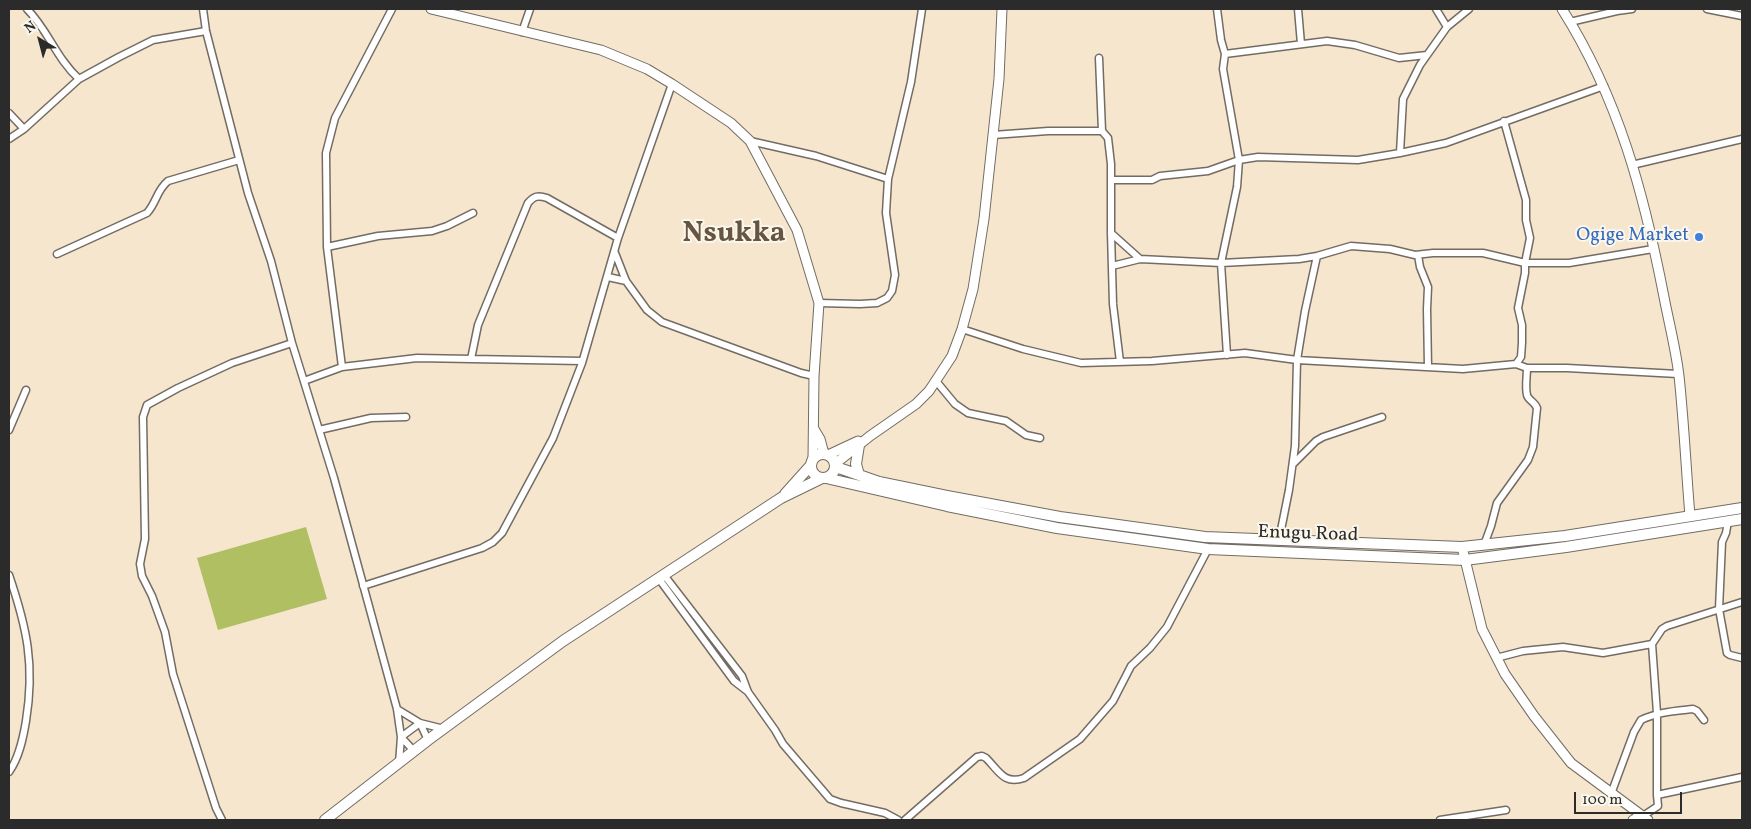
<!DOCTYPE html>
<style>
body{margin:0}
#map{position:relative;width:1751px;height:829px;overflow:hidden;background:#f6e6ce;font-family:Vollkorn,serif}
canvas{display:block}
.frame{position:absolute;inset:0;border:10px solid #2b2b2b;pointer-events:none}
.north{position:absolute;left:15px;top:15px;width:50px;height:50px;-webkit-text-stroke:4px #fbf7ec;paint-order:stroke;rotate:323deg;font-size:14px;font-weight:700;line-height:20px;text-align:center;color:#2b2b2b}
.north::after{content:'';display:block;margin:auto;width:18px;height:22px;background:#2b2b2b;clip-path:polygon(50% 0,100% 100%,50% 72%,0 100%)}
.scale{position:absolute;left:1574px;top:792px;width:108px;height:22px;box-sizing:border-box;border:2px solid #2b2b2b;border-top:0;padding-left:6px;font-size:15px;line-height:18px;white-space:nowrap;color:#2b2b2b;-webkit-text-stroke:4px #fbf7ec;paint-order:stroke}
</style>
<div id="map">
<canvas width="1751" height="829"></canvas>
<div class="frame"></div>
<div class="north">N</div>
<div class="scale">100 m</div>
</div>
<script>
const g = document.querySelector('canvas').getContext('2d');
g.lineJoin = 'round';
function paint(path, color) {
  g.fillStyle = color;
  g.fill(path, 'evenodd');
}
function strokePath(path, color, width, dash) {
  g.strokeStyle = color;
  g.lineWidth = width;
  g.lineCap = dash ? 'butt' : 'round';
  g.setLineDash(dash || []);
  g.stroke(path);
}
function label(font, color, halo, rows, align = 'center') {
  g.font = font + ' Vollkorn,serif';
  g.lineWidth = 4;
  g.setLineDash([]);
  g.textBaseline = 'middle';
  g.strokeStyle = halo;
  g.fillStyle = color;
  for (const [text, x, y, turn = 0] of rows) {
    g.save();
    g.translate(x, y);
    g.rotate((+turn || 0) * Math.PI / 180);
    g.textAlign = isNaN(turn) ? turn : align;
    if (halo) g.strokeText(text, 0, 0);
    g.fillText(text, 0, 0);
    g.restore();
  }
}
paint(new Path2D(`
 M 306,527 L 327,599 L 218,630 L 197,558 Z`), '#afbf62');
const street = new Path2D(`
 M 27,9 C 48,30 56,58 79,79
 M 203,9 L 206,31 L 248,193 L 271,261 L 292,343 L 334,478 L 397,709 L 401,737 L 399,763
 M 1217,9 L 1221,40 L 1225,54
 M 1298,9 L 1301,44
 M 1436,9 L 1447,27
 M 1707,9 L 1742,16
 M 1570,22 L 1617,11 L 1632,9
 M 522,32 L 530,9
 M 1099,58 L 1102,131
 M 9,113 L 24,129
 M 1504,121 L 1526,200 L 1526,220 L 1530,238 L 1525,263 L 1525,273 L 1518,308 L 1522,325 L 1522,343 L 1521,357 L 1516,364
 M 993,135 L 1048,131 L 1102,131 L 1108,138 L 1111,164 L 1111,233 L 1113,304 L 1120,362
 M 9,139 L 24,129 L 79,79 L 119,57 L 153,40 L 206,31
 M 750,141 L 816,156 L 888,179
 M 1400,153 L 1403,99 L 1420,65 L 1447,27 L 1469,9
 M 1632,165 L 1742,139
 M 1112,180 L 1152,180 L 1160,176 L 1208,171 L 1239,160 L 1223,69 L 1225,54 L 1327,41 L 1355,45 L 1399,58 L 1427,55
 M 1111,233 L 1140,259
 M 327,247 L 378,236 L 432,231 L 447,226 L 473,213
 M 615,253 L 626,281 L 647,310 L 662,322 L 801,373 L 814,376
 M 57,254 L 147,213 C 157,202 156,191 168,181 L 239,160
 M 1418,255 L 1420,267 L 1428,287 L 1427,309 L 1428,367
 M 1112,266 L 1140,259 L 1221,263 L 1299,259 L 1317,256 L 1351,246 L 1390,249 L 1415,255 L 1433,253 L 1483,253 L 1525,263 L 1569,263 L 1653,249
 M 608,277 L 626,281
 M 819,303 L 860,304 L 877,303 L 887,298 L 892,291 L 895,275 L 886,213 L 888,179 L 911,82 L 922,9
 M 962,329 L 1023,349 L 1081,363 L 1152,361 L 1245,353 L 1297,360 L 1463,369 L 1516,364 L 1527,368 L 1567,368 L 1678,374
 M 1227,355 L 1221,263 L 1237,187 L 1239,160 L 1258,157 L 1358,160 L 1400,153 L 1446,143 L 1604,86
 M 471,359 L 478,325 L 528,203 C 534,196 538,195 547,198 L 618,238
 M 342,367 L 327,247 L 326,153 L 335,118 L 392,9
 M 304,381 L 342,367 L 417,358 L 582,361
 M 936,381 L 955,404 L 968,413 L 1006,421 L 1026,435 L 1040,438
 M 9,430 L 26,390
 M 319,430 L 371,418 L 406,417
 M 1293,464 L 1316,441 L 1323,437 L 1382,417
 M 1728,521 L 1726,533 L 1722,542 L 1719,609 L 1727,653 L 1730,655 L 1742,658
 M 1279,540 L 1289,490 L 1295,446 L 1297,360 L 1305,311 L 1317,256
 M 1484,545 L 1491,526 L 1497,503 L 1528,460 L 1533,447 L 1537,408 C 1535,402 1528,400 1527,395 C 1525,387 1527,376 1527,368
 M 9,575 C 27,628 35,665 26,721 C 23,739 19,758 9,772
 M 664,575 L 742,676 L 748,692 L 775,730 L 783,744 L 830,799 L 841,803 L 885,813 L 898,820
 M 659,579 L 734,681 L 747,691
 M 363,586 L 482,548 L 493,542 L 502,533 L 553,438 L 582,363 L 618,238 L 672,84
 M 1496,658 L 1523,651 L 1563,647 L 1603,653 L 1652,644
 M 397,709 L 420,723 L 444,729
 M 420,723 L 428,740
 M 401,737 L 420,723
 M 401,737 L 414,751
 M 1611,794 L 1634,732 L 1641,720 C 1657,712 1675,711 1693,709 L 1697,711 L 1704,720
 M 1657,795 L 1657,713 L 1652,644 L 1662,629 L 1667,626 L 1742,602
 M 1643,816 L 1658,806 L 1657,795 L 1742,777
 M 222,820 L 216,808 L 173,674 L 165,632 L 152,596 L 142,576 L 140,564 L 145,539 L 143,417 L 147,405 L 178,388 L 232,363 L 292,343
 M 905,820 L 977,757 L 982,756 L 986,758 C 999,771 1004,785 1024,778 L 1080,739 L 1113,701 L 1131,666 L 1150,648 L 1167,627 L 1208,549
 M 1440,820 L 1506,810`);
const secondary = new Path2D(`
 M 431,9 L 601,50 L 647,69 L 672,84 L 731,123 L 750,141 L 797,230 L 819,303 L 814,376 L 813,459
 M 1562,9 C 1619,99 1644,194 1664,297 C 1669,323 1676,350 1679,376 C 1684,422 1686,469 1690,516
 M 814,429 L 820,439 L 824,454
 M 828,455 L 858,441
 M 835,464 L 870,436 L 916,404 L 929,391 L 952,356 L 962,329 L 973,289 L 984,219 L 999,79 L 1002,9
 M 1462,547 L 1482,629 L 1505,674 L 1534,716 L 1571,763 L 1648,820
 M 1633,820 L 1643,816`);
const primary = new Path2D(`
 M811 466a12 12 0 1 1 24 0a12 12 0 1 1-24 0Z
 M 836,467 L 879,482 L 947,496 L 1060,517 L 1205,537 L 1462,547 L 1565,536 L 1742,508
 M 859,475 L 856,464 L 859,445
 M 826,478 L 947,506 L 1057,528 L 1208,549 L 1465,560 L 1566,547 L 1742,519
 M 785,494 L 811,465
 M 325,820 L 428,740 L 563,641 L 781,498 L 822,478`);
strokePath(street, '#726c64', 9);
strokePath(secondary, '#726c64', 11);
strokePath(primary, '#726c64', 12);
strokePath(street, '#fff', 6);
strokePath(secondary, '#fff', 9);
strokePath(primary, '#fff', 10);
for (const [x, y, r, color] of [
 [1699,237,5,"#3f7fe0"]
]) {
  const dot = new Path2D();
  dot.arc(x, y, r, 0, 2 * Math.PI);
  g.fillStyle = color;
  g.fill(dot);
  strokePath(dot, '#fbf7ec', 2);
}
label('19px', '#366cbe', '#fbf7ec', [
 ["Ogige Market",1689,237]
], 'right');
label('19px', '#2b2b2b', '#fbf7ec', [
 ["Enugu Road",1308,535,2]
]);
label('bold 29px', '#655542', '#fbf7ec', [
 ["Nsukka",734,236]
]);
</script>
